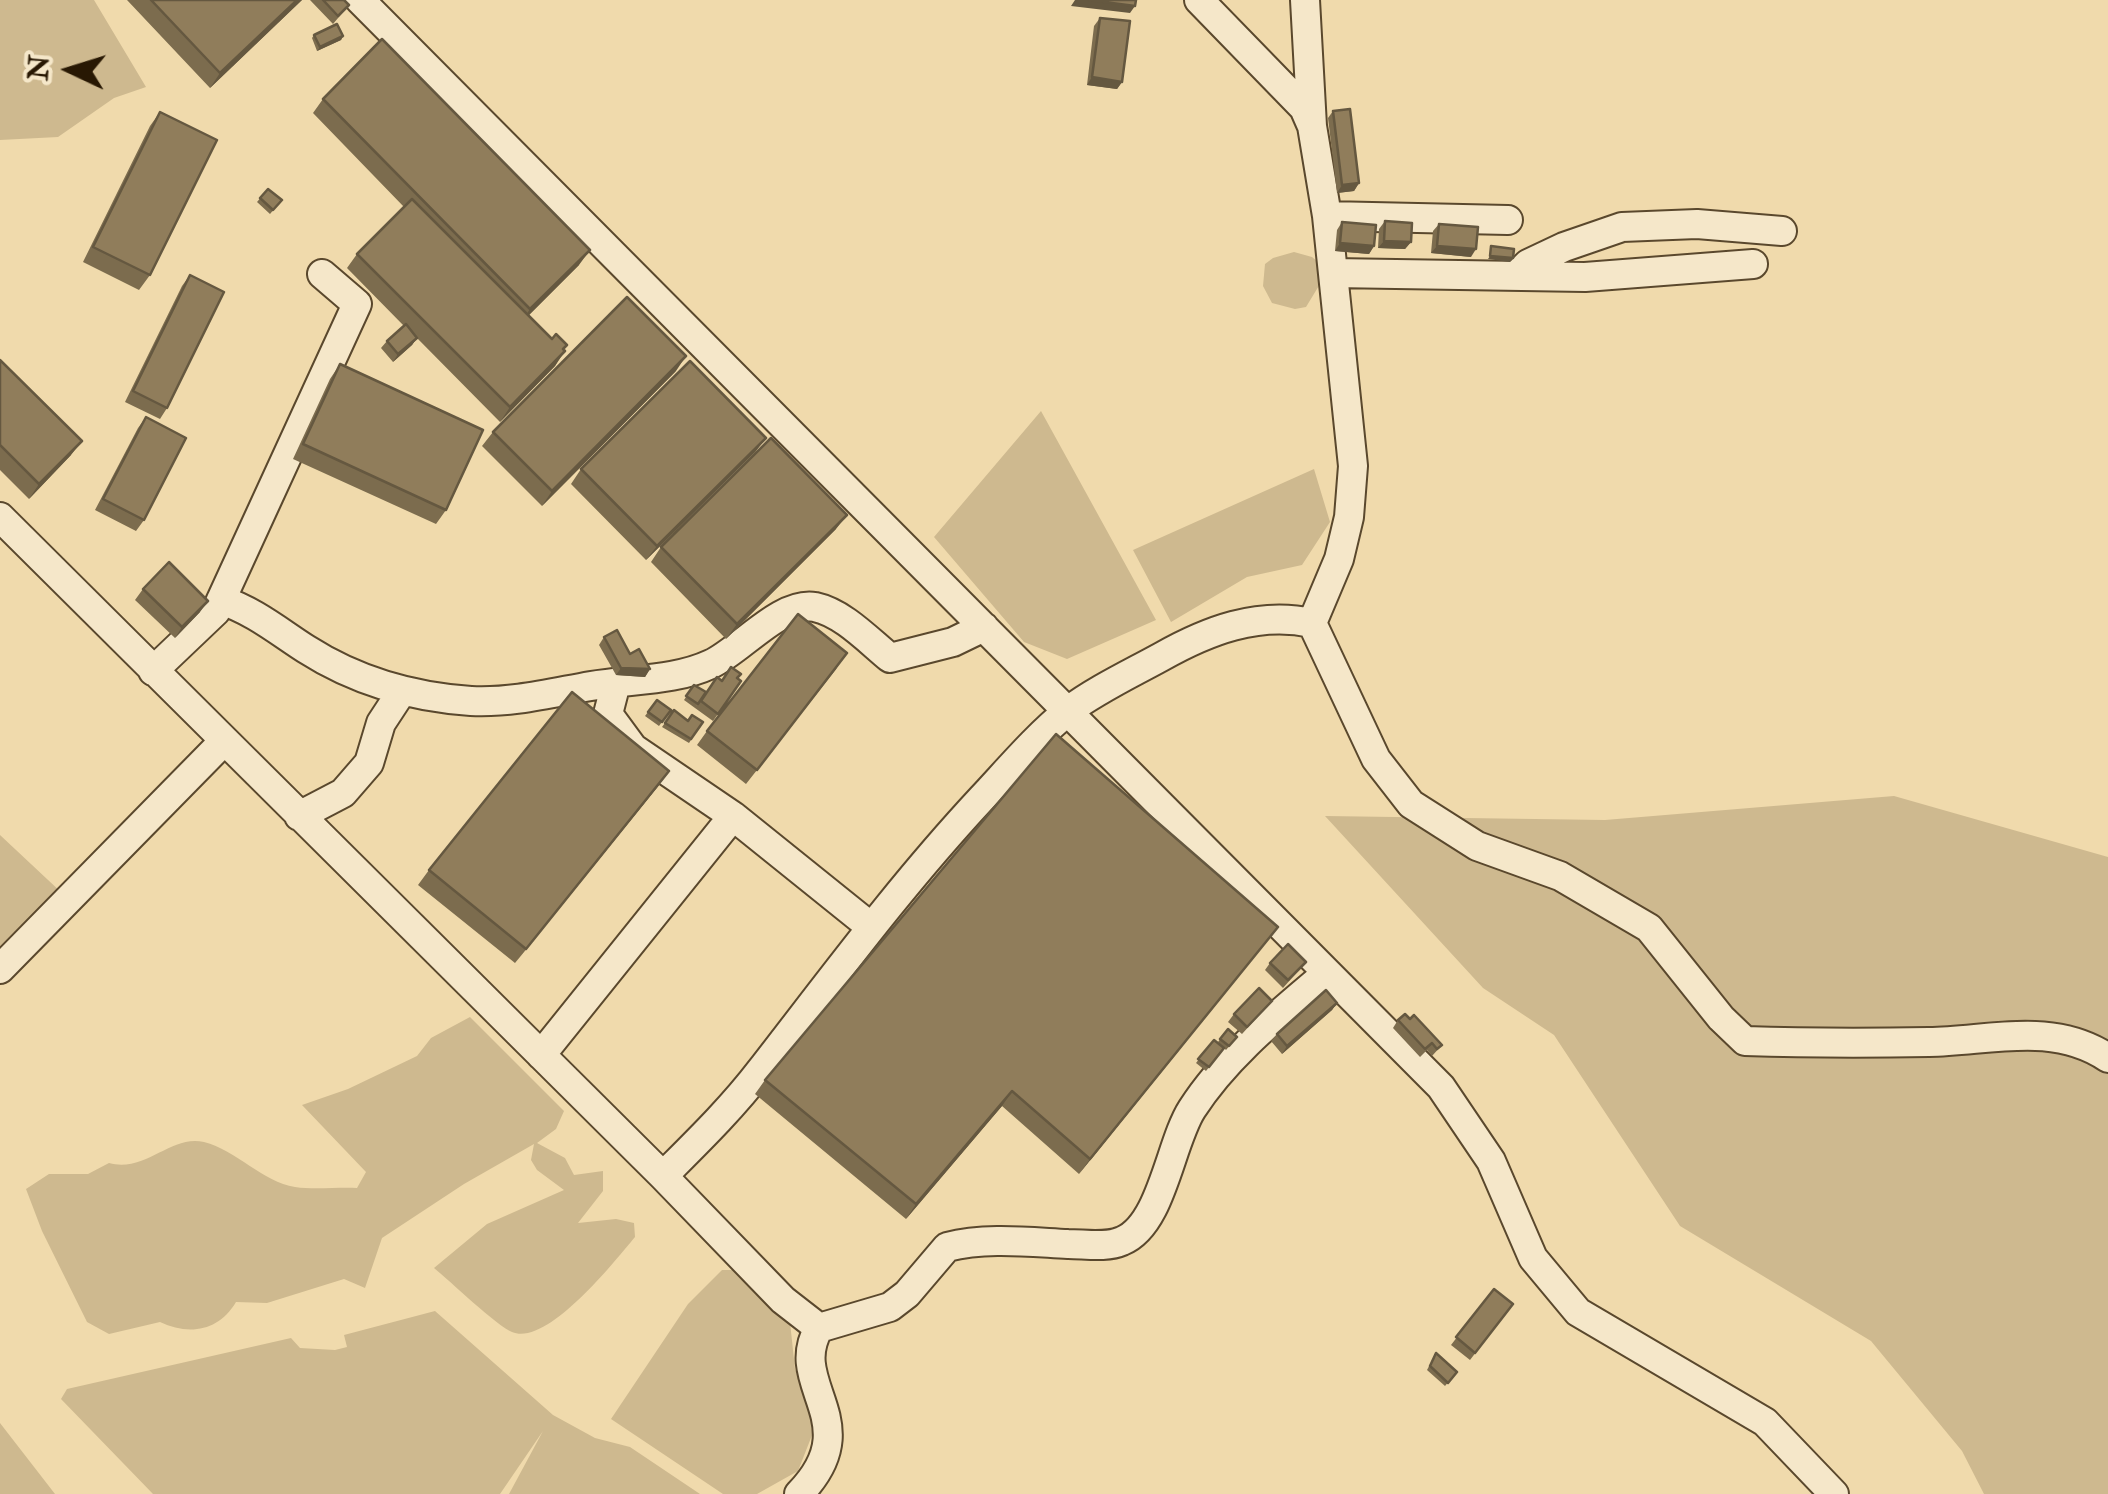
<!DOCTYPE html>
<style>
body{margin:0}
#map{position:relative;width:2108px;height:1494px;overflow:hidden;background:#f0daac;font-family:"IM FELL Double Pica",serif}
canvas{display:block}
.north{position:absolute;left:20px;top:20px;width:100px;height:100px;-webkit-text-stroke:8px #f5e7c9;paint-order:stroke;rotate:274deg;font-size:28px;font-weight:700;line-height:40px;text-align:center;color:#281803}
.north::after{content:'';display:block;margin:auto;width:35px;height:45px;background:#281803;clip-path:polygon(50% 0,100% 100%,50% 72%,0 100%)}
</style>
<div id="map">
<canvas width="2108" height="1494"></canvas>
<div class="north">N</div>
</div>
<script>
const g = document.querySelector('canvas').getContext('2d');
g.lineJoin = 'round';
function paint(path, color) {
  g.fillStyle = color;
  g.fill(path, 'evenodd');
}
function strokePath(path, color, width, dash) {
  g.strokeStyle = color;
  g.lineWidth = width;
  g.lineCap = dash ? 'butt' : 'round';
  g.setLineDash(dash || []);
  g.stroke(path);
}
paint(new Path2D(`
 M 0,0 L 94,0 L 146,87 L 114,98 L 58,137 L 0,140 Z
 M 1294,252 L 1312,257 L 1318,262 L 1320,284 L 1306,307 L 1295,309 L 1272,303 L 1263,286 L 1265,264 L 1273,258 Z
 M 1041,411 L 1156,620 L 1067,659 L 1024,642 L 934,537 Z
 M 1314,469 L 1330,522 L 1302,565 L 1247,577 L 1171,622 L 1133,550 Z
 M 1894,796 L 2108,857 L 2108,1494 L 1984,1494 L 1962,1451 L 1871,1341 L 1680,1226 L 1554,1035 L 1483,988 L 1325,816 L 1605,820 Z
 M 0,835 L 63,894 L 0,952 Z
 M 470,1017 L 564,1111 L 556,1129 L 537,1143 L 565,1158 L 574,1175 L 603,1171 L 603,1191 L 578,1223 L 616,1219 L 634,1223 L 635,1237 C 614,1262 547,1347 512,1332 C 498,1327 449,1280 434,1268 L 487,1224 L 564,1190 L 537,1170 L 531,1160 L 534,1144 L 464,1184 L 382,1238 L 365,1288 L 344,1279 L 267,1303 L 236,1302 C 219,1331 189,1336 160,1322 L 109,1334 L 87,1322 L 42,1231 L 26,1189 L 49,1174 L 88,1174 L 109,1163 C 146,1173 171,1134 204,1142 C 236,1150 263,1182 295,1187 C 314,1190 337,1187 357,1188 L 366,1172 L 302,1105 L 348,1089 L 417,1056 L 431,1038 Z
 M 722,1270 L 738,1270 L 790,1322 L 795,1369 L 816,1425 L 798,1471 L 757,1494 L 723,1494 L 611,1419 L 688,1304 Z
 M 435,1311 L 553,1415 L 595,1438 L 630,1447 L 700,1494 L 509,1494 L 543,1431 L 500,1494 L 153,1494 L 61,1399 L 67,1389 L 291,1338 L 300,1348 L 335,1350 L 347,1347 L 344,1335 Z
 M 0,1423 L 55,1494 L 0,1494 Z`), '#ceb98f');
const minor = new Path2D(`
 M 360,0 L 1441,1087 L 1491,1161 L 1533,1258 L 1578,1312 L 1765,1422 L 1834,1494
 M 1199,0 L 1304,108 L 1311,124
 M 1305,0 L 1312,126 L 1327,216 L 1353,466 L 1349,517 L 1339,559 L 1312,623 L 1376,759 L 1411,804 L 1477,846 L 1560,876 L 1649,928 L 1721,1018 L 1745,1041 C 1806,1043 1868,1043 1929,1042 C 1990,1041 2053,1021 2108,1058
 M 1327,216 L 1508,220
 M 1333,273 L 1585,277 L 1753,264
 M 1516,276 L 1528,264 L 1564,247 L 1622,227 L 1697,224 L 1782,231
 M 0,517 L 663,1176 L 783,1300 L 819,1328
 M 221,600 C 254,611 278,631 306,649 C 356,681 412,697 471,701 C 512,703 551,693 591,686 C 630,679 675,681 711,664 C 741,650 781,601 815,607 C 843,613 868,640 890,658 L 953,642 L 984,627
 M 153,671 L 216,611 L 357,304 L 322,274
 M 616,683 L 608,714 L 633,748 L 733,816
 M 299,816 L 343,793 L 369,763 L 381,723 L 402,691
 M 0,969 L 223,742
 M 541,1055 L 733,816 L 871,927
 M 663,1176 C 697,1142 732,1108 761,1070 C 834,976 901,885 982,798 C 1010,768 1037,736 1068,711 C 1096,690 1130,674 1161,657 C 1207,631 1258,611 1312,623
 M 799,1494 C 869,1422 785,1385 819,1328 L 890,1307 L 907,1294 L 947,1247 C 986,1237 1028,1242 1068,1244 C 1085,1244 1106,1248 1122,1241 C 1162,1225 1170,1143 1192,1109 C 1226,1056 1279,1014 1326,974`);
strokePath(minor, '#5a482d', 32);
strokePath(minor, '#f5e7c9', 28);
paint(new Path2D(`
 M 127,0 L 302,0 L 210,88 Z
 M 310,0 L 344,0 L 349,5 L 333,24 Z
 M 1100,18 L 1122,82 L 1117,89 L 1087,85 L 1094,26 Z
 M 314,35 L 343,36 L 341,40 L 317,51 L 312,38 Z
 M 323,99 L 579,265 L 529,315 L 564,350 L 555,366 L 500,422 L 417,338 L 412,345 L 393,362 L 381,348 L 387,341 L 404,326 L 347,268 L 357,254 L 404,207 L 313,113 Z
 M 1333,111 L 1359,183 L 1354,191 L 1337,193 L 1328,118 Z
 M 160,112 L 150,275 L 139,290 L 83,262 L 150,126 Z
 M 268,189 L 282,200 L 270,214 L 257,202 Z
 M 1385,221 L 1411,242 L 1405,249 L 1378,248 L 1379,229 Z
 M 1342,222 L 1374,246 L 1369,254 L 1335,251 L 1337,230 Z
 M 1439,224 L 1471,257 L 1431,253 L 1433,231 Z
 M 190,275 L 167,408 L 160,419 L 125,402 L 182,286 Z
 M 0,360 L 71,455 L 29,499 L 0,470 Z
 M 340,364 L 446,510 L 436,524 L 293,459 L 330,379 Z
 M 676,371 L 542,506 L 482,446 L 493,432 Z
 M 146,417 L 144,520 L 136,531 L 95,510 L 138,428 Z
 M 766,438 L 755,452 L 646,560 L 571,484 L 581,469 Z
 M 836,529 L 726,639 L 651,562 L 661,547 Z
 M 143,589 L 200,612 L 175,638 L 135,600 Z
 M 604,637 L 650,669 L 645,677 L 616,675 L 599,645 Z
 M 837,668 L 746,784 L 697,745 L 707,731 Z
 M 717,677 L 722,681 L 737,678 L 741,681 L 713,721 L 695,708 Z
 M 694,685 L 706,692 L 695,708 L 684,700 Z
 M 657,700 L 671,710 L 659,726 L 645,716 Z
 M 674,710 L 688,721 L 703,722 L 689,743 L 662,727 Z
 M 659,785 L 515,963 L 418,885 L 429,870 Z
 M 1267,941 L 1079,1174 L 1002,1106 L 906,1219 L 755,1094 L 765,1080 Z
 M 1306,962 L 1283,988 L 1265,970 L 1270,963 Z
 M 1272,1001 L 1242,1034 L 1228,1022 L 1234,1014 Z
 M 1337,1003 L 1332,1010 L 1282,1054 L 1271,1041 L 1277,1034 Z
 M 1410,1019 L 1442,1045 L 1432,1056 L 1427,1050 L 1420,1057 L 1393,1028 L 1398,1020 Z
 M 1228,1029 L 1237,1037 L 1226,1050 L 1218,1042 Z
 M 1214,1040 L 1224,1048 L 1206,1071 L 1196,1063 Z
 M 1494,1289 L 1513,1304 L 1470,1360 L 1451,1345 Z
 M 1436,1353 L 1457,1372 L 1445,1386 L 1427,1370 Z`), '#7c6c4e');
paint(new Path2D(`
 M 297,0 L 302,0 L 210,88 L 220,73 Z
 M 1075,0 L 1089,0 L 1135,6 L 1130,13 L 1071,6 Z
 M 343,36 L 341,40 L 317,51 L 320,47 Z
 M 1092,77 L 1122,82 L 1117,89 L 1087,85 Z
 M 1359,183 L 1354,191 L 1337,193 L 1342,185 Z
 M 1384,241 L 1411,242 L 1405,249 L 1378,248 Z
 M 1340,243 L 1374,246 L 1369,254 L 1335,251 Z
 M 1437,246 L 1476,249 L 1471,257 L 1431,253 Z
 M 590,250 L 579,265 L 520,324 L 530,309 Z
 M 1490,256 L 1513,258 L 1510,262 L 1488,259 Z
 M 417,338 L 412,345 L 393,362 L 398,354 Z
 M 567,345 L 558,358 L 565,351 L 555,366 L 500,422 L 510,407 Z
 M 686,356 L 676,371 L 542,506 L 552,491 Z
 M 766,438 L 755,452 L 646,560 L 657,546 Z
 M 82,441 L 71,455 L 29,499 L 39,484 Z
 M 847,515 L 836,529 L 726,639 L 737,624 Z
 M 208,601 L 200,612 L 175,638 L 182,627 Z
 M 621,668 L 650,669 L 645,677 L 616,675 Z
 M 669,771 L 659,785 L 515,963 L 526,949 Z
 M 1278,927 L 1267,941 L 1079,1174 L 1090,1159 Z
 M 1337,1003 L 1332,1010 L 1282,1054 L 1287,1046 Z
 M 1012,1091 L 1002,1106 L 906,1219 L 916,1204 Z`), '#655840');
const building = new Path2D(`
 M 151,0 L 297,0 L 220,73 Z
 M 323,0 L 344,0 L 349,5 L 338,16 Z
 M 1089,0 L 1136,0 L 1135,6 Z
 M 1100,18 L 1130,21 L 1122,82 L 1092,77 Z
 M 337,24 L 343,36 L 320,47 L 314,35 Z
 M 382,39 L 590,250 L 530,309 L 323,99 Z
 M 1350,109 L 1359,183 L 1342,185 L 1333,111 Z
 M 160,112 L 217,140 L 150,275 L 93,247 Z
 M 268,189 L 282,200 L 273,210 L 260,198 Z
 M 412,199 L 552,339 L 556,334 L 567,345 L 563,349 L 565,351 L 510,407 L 357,254 Z
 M 1385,221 L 1412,223 L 1411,242 L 1384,241 Z
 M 1342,222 L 1376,225 L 1374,246 L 1340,243 Z
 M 1439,224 L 1478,227 L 1476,249 L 1437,246 Z
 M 1491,246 L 1514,249 L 1513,258 L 1490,256 Z
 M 190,275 L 224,292 L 167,408 L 133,391 Z
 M 627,297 L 686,356 L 552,491 L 493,432 Z
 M 406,324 L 417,338 L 398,354 L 387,341 Z
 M 0,360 L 82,441 L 39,484 L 0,445 Z
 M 690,361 L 766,438 L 657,546 L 581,469 Z
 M 340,364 L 483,430 L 446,510 L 303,444 Z
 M 146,417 L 186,438 L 144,520 L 103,499 Z
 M 771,438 L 847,515 L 737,624 L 661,547 Z
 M 169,562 L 208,601 L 182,627 L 143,589 Z
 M 798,614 L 847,653 L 757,770 L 707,731 Z
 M 617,630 L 630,654 L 639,649 L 650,669 L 621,668 L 604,637 Z
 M 731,667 L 741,674 L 737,678 L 741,681 L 718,714 L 701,701 L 717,677 L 722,681 Z
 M 694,685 L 706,692 L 698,704 L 686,696 Z
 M 572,692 L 669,771 L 526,949 L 429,870 Z
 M 657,700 L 671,710 L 662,722 L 648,712 Z
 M 674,710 L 688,721 L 692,715 L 703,722 L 691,739 L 665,723 Z
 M 1056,734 L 1278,927 L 1090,1159 L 1012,1091 L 916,1204 L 765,1080 Z
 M 1288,944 L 1306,962 L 1288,980 L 1270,963 Z
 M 1259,988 L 1272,1001 L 1247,1027 L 1234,1014 Z
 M 1326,990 L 1337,1003 L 1287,1046 L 1277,1034 Z
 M 1405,1014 L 1410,1019 L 1414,1015 L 1442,1045 L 1437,1049 L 1432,1043 L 1425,1049 L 1398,1020 Z
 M 1228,1029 L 1237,1037 L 1229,1046 L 1220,1039 Z
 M 1214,1040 L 1224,1048 L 1209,1067 L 1198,1059 Z
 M 1494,1289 L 1513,1304 L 1475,1353 L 1456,1337 Z
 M 1436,1353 L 1457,1372 L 1448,1383 L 1430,1366 Z`);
paint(building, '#907d5b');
strokePath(building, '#655840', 2.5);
</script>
